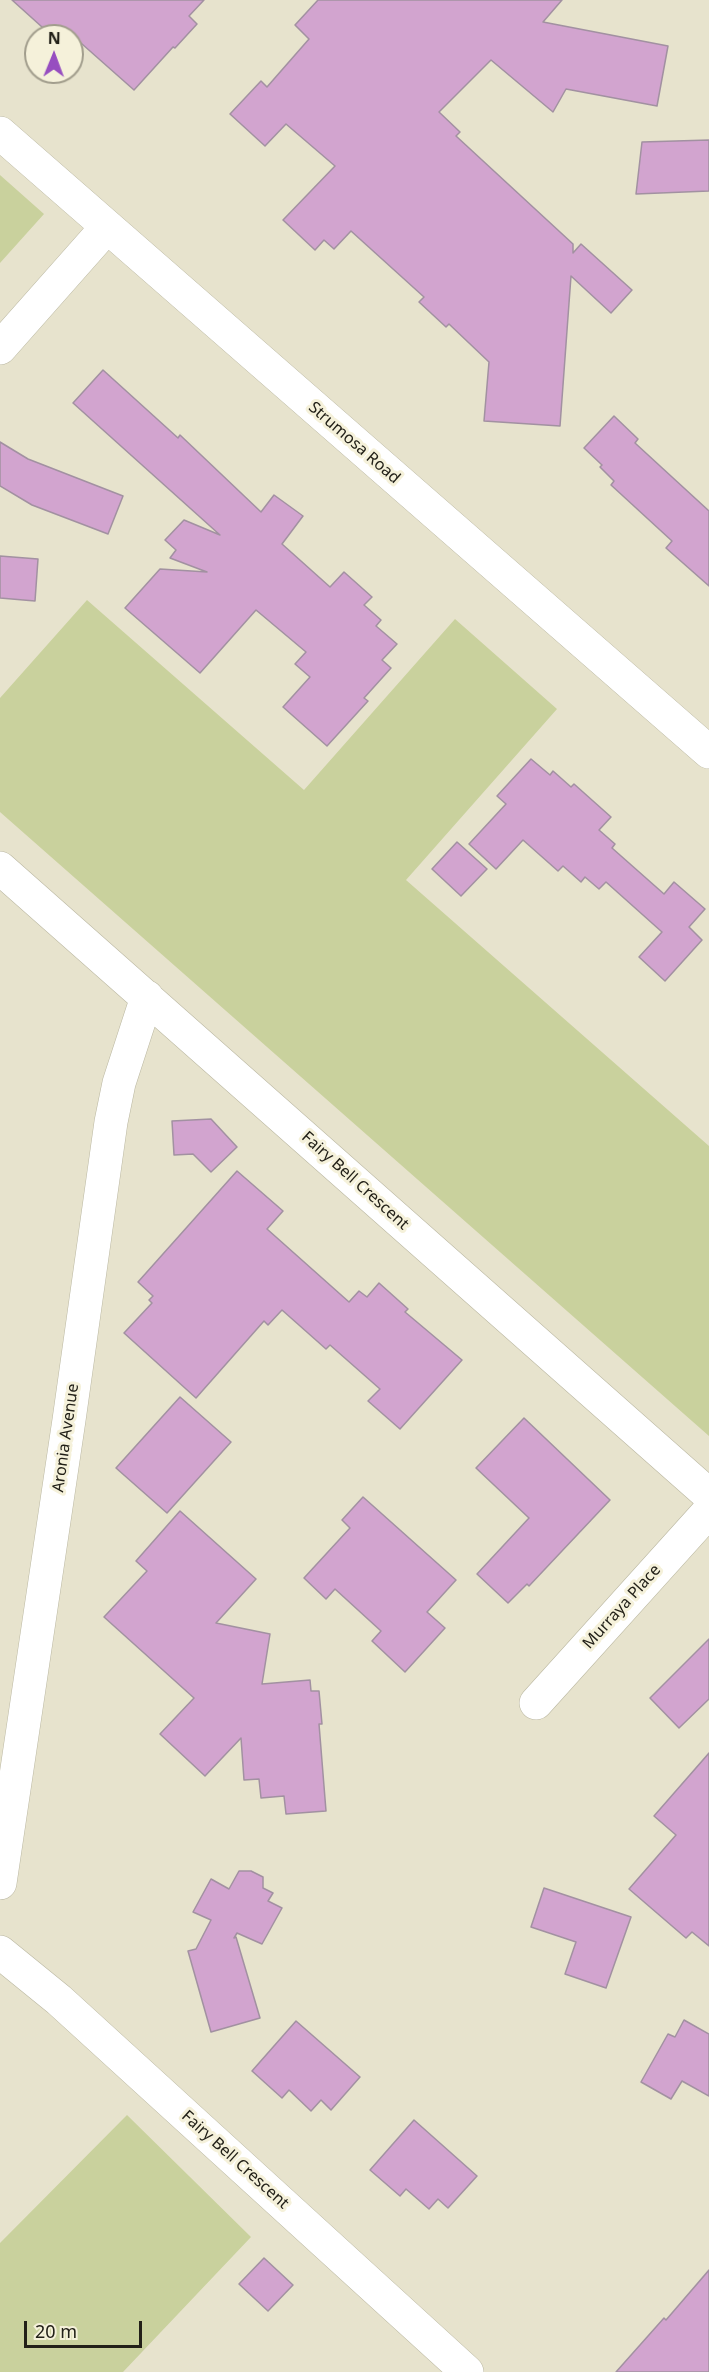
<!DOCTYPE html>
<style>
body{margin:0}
#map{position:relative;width:709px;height:2372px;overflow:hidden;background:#e7e3cd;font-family:"Noto Sans",sans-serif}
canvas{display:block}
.north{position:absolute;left:24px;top:24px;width:60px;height:60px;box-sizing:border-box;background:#f5f1da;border:2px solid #a19d8c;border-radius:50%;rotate:1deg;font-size:16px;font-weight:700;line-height:24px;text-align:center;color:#222018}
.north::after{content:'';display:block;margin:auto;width:21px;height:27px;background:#974ec0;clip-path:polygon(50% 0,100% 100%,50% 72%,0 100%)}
.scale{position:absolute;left:24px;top:2321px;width:118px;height:27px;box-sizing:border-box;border:3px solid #222018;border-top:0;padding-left:8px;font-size:18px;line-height:21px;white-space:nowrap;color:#222018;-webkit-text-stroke:4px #f5f1da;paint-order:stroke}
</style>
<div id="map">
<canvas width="709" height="2372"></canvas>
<div class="north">N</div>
<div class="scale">20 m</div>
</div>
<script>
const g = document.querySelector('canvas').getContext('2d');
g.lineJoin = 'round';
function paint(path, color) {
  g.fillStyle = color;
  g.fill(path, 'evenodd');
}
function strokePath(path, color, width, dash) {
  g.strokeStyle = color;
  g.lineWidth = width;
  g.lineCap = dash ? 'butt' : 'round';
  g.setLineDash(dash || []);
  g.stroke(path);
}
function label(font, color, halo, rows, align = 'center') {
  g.font = font + ' "Noto Sans",sans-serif';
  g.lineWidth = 6;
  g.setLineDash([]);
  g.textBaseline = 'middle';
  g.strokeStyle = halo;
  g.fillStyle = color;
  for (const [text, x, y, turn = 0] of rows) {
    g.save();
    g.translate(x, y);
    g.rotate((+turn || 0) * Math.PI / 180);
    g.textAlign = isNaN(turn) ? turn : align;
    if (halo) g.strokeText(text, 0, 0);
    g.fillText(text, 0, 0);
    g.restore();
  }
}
paint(new Path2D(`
 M 0,175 L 44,214 L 0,263 Z
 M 87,600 L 304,790 L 455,619 L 557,709 L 406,880 L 709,1146 L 709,1436 L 0,812 L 0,698 Z
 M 127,2115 L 251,2237 L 123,2372 L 0,2372 L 0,2243 Z`), '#c9d19d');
const building = new Path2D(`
 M 12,0 L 204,0 L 189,16 L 197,24 L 175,48 L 173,47 L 134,90 L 73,36 L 52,36 Z
 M 318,0 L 562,0 L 543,22 L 668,46 L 657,106 L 566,89 L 553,112 L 491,60 L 439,112 L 460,132 L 456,136 L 573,244 L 573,253 L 581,244 L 632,290 L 611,313 L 571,276 L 560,426 L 484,421 L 489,362 L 449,324 L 446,327 L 419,302 L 424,297 L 351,231 L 334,249 L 324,240 L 315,250 L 283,220 L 335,166 L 286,124 L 265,146 L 230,114 L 261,81 L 267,87 L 309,39 L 295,25 Z
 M 709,140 L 709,191 L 636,194 L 642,142 Z
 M 103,370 L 178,438 L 180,435 L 261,512 L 274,495 L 303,516 L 282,544 L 330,587 L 344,572 L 372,597 L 364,605 L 381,620 L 376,626 L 397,644 L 382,660 L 391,668 L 364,698 L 368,701 L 327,746 L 283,707 L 310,677 L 295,664 L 306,652 L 256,610 L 200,673 L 125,608 L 160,569 L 207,572 L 170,558 L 176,550 L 165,540 L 184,520 L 220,535 L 73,403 Z
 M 614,416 L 638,439 L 635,443 L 709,511 L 709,586 L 666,548 L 672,541 L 611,485 L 614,481 L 600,467 L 602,465 L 584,448 Z
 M 0,442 L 28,459 L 123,496 L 108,534 L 32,505 L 0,486 Z
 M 0,556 L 38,559 L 35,601 L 0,598 Z
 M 531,759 L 550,775 L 553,771 L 571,787 L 574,784 L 611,817 L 599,830 L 615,844 L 612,848 L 664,894 L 674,882 L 705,909 L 689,927 L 702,940 L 665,981 L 639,957 L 662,932 L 606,882 L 599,889 L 585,877 L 581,882 L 563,866 L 558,871 L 523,840 L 496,869 L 469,844 L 506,804 L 497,796 Z
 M 457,842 L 487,869 L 461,896 L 432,869 Z
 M 211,1119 L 237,1147 L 211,1172 L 193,1154 L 174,1155 L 172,1121 Z
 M 237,1171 L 283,1211 L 267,1229 L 349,1302 L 359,1291 L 367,1297 L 379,1283 L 408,1309 L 405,1312 L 462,1360 L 400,1429 L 368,1401 L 380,1389 L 330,1345 L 326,1349 L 282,1310 L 268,1325 L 264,1321 L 196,1398 L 124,1333 L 152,1303 L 149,1300 L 153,1296 L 138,1282 Z
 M 180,1397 L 231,1442 L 167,1513 L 116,1468 Z
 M 524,1418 L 610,1500 L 529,1586 L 527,1584 L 508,1603 L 477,1574 L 529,1518 L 476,1468 Z
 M 363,1497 L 456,1580 L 427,1612 L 445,1628 L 405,1672 L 372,1641 L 381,1631 L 335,1589 L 326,1599 L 304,1578 L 350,1528 L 342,1520 Z
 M 180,1511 L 256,1579 L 216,1623 L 270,1634 L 262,1684 L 310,1680 L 311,1691 L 319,1691 L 322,1724 L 319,1724 L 326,1811 L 286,1814 L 284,1796 L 261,1798 L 259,1779 L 244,1780 L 241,1738 L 205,1776 L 160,1734 L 194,1698 L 104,1617 L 147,1571 L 136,1561 Z
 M 709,1639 L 709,1699 L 679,1728 L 650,1698 Z
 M 709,1753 L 709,1946 L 692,1932 L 686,1938 L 629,1889 L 676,1835 L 654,1816 Z
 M 239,1871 L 251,1871 L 263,1877 L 263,1888 L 273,1893 L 268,1901 L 282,1908 L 262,1944 L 237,1933 L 234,1938 L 236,1937 L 260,2018 L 211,2032 L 188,1951 L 196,1949 L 211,1920 L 193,1912 L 211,1879 L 229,1889 Z
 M 544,1888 L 631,1917 L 606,1988 L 565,1974 L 576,1942 L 531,1927 Z
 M 684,2020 L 709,2034 L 709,2096 L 682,2081 L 671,2099 L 641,2082 L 668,2034 L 675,2037 Z
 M 296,2021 L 360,2077 L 331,2110 L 321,2100 L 311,2111 L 289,2090 L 282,2098 L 252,2071 Z
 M 414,2120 L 477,2176 L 448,2208 L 438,2199 L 429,2209 L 406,2189 L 400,2196 L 370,2170 Z
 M 264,2258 L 293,2285 L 268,2311 L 239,2284 Z
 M 709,2270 L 709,2372 L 616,2372 L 664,2318 L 666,2320 Z`);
paint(building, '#d2a4cf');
strokePath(building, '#a291a1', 1.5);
const minor = new Path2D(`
 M 0,133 L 709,752
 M 0,348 L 107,227
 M 0,868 L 709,1495
 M 536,1703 L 709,1511
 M 0,1883 L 69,1420 L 111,1122 L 119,1083 L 147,997
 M 0,1952 L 59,2000 L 467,2372`);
strokePath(minor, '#bab7a1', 34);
strokePath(minor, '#fff', 33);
label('16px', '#222018', '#f5f1da', [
 ["Strumosa Road",354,443,41],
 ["Fairy Bell Crescent",355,1181,42],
 ["Aronia Avenue",66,1438,-82],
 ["Murraya Place",622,1607,-48],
 ["Fairy Bell Crescent",235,2160,42]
]);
</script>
